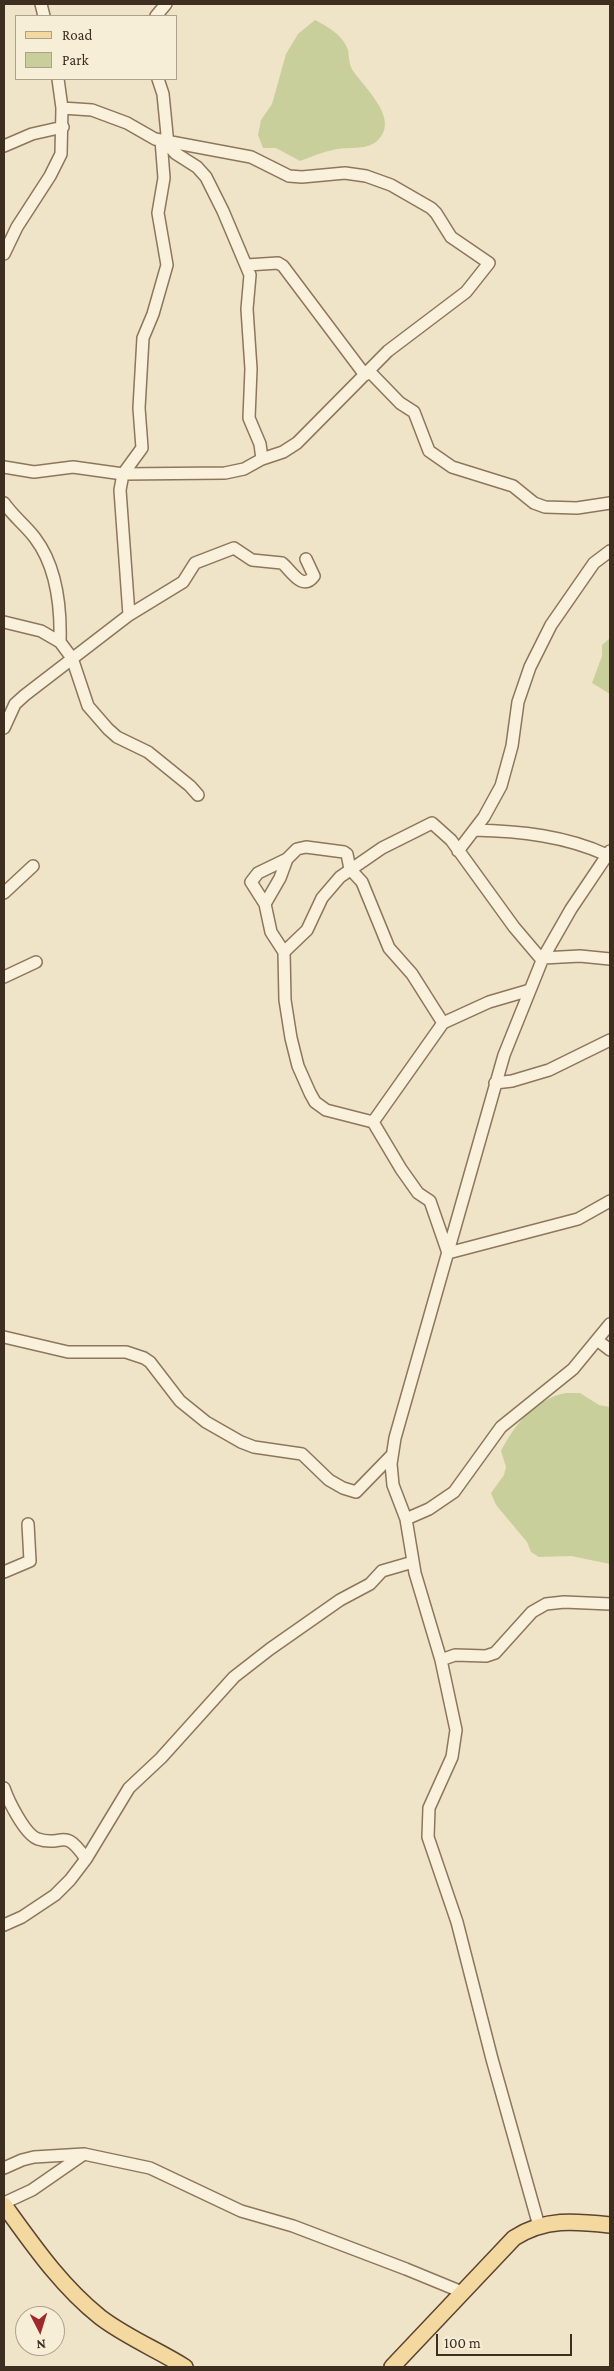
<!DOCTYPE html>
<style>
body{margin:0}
#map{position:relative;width:614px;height:2371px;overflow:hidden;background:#f0e4c8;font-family:"Crimson Pro",serif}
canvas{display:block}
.frame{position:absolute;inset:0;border:5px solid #3d2e20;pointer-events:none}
.legend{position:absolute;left:15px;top:15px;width:162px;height:65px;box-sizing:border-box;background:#f7eed8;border:1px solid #ada18e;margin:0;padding:6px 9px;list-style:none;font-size:15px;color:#3d2e20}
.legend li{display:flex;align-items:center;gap:10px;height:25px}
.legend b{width:25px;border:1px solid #ada18e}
.north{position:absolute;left:15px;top:2306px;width:50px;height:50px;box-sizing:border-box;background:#f7eed8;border:1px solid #ada18e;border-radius:50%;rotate:175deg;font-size:14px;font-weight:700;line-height:20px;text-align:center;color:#3d2e20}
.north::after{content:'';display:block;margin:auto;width:18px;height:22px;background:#9e2a2b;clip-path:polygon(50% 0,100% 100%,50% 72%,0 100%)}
.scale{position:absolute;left:436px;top:2334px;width:136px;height:22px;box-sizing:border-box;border:2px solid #3d2e20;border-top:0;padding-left:6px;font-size:15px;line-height:18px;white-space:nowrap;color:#3d2e20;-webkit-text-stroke:4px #f7eed8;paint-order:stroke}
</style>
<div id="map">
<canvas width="614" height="2371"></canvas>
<div class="frame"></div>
<ul class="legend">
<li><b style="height:6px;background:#f3d9a0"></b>Road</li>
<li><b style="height:14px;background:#c9cf9b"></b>Park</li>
</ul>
<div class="north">N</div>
<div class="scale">100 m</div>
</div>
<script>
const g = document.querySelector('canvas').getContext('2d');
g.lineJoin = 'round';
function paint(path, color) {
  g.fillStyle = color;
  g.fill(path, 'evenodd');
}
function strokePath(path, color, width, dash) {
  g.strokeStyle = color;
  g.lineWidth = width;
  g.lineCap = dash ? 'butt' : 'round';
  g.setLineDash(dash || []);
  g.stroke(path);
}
paint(new Path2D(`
 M 315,20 C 328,27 343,35 348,50 C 349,56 349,64 352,69 C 362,86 402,119 377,141 C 366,151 347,146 333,150 C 322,152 311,157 300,161 L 276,148 L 263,148 L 258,135 L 261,120 L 272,104 L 286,54 L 298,34 Z
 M 610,638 L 610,694 L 592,683 L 602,656 L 602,645 Z
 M 566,1393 L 580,1393 L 599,1405 L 610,1407 L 610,1564 L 571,1556 L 539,1557 L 531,1552 L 527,1542 L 496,1505 L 491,1493 L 504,1475 L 506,1467 L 501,1451 C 515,1424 535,1399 566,1393 Z`), '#c9cf9b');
const minor = new Path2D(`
 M 41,4 L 44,16
 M 156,16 L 166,4
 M 158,79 L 163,94 L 168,145 L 175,153 L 197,167 L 206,177 L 223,211 L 250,275 L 247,309 L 251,369 L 249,418 L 260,444 L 262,459
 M 4,146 L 32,134 L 63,127
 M 4,254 L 17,227 L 50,176 L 61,154 L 62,108 L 58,79
 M 247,265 L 278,263 L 283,266 L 365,375
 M 369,371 L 400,403 L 414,412 L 429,451 L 452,467 L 513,486 L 534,503 L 545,507 L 577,508 L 610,503
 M 4,467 L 34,472 L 73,467 L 123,474 L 225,473 L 244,469 L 262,459 L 283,452 L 297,443 L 388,351 L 466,292 L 489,263 L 451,237 L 436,213 L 431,208 L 391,185 L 366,176 L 345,173 L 302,177 L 289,176 L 251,157 L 155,139 L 127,123 L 92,110 L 62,108
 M 4,503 C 13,516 26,526 35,538 C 57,567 61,607 60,642
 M 129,615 L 120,490 L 123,474 L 142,448 L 139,408 L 143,338 L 153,314 L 167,265 L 158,213 L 164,178 L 161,140
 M 4,622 L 41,631 L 60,642 L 72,658 L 88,706 L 108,729 L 117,737 L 148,752 L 190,786 L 198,795
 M 4,728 L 15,704 L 25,695 L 129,615 L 183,582 L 195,563 L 234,548 L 252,560 L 282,563 C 291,570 302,592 314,576 L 306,559
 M 474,830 C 520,831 566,836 607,855
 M 458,851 L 484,817 L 501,786 L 512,746 L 518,702 L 530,667 L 551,625 L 594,563 L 610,551
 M 287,859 L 258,873 L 251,882 L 265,904 L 271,932 L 284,952 L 285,1000 L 291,1038 L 298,1066 L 310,1093 L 315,1102 L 326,1110 L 373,1122
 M 4,893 L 33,866
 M 265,904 L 280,878 L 287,859 L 297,849 L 306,847 L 344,852 L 347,854 L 350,869 L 362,882 L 389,948 L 412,974 L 443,1023
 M 284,952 L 307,930 L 322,898 L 340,877 L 382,848 L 432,823 L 451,840 L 514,927 L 542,960
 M 543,958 L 580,956 L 610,959
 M 4,977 L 36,962
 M 530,990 L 489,1002 L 443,1023 L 373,1122 L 401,1169 L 418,1193 L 430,1201 L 448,1253 L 578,1219 L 610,1201
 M 495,1083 L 512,1081 L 549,1070 L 610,1040
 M 4,1337 L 68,1352 L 126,1352 L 144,1358 L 150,1362 L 180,1401 L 206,1422 L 241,1442 L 254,1447 L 302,1454 L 329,1480 L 343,1488 L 356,1492 L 391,1456
 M 597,1340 L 610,1350
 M 406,1519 L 429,1509 L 454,1492 L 501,1427 L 573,1369 L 610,1324
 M 4,1572 L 30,1561 L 28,1524
 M 441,1660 L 455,1655 L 486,1656 L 495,1653 L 532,1612 L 546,1604 L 564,1602 L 610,1604
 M 4,1788 C 8,1800 25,1835 38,1839 C 63,1848 63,1825 86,1859
 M 4,1925 L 22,1917 L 55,1895 L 70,1880 L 86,1859 L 129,1788 L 161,1758 L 234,1677 L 270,1649 L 340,1600 L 370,1584 L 382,1571 L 413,1562
 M 4,2168 L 22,2160 L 34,2157 L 84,2154 L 150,2168 L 241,2211 L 293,2226 L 406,2269 L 462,2292
 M 4,2203 L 32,2190 L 84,2154
 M 539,2226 L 492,2059 L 457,1922 L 428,1837 L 429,1808 L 452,1757 L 456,1730 L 441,1660 L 415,1573 L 406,1519 L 393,1485 L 391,1464 L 395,1438 L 504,1055 L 543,958 L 571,909 L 610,851`);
const major = new Path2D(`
 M 4,2205 C 33,2245 61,2286 100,2317 C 126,2337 158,2350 185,2367
 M 392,2367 L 514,2238 C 545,2218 575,2221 610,2225`);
strokePath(minor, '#8d765c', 14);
strokePath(major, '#5b4430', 18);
strokePath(minor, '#faf1dc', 11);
strokePath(major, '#f3d9a0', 15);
</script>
